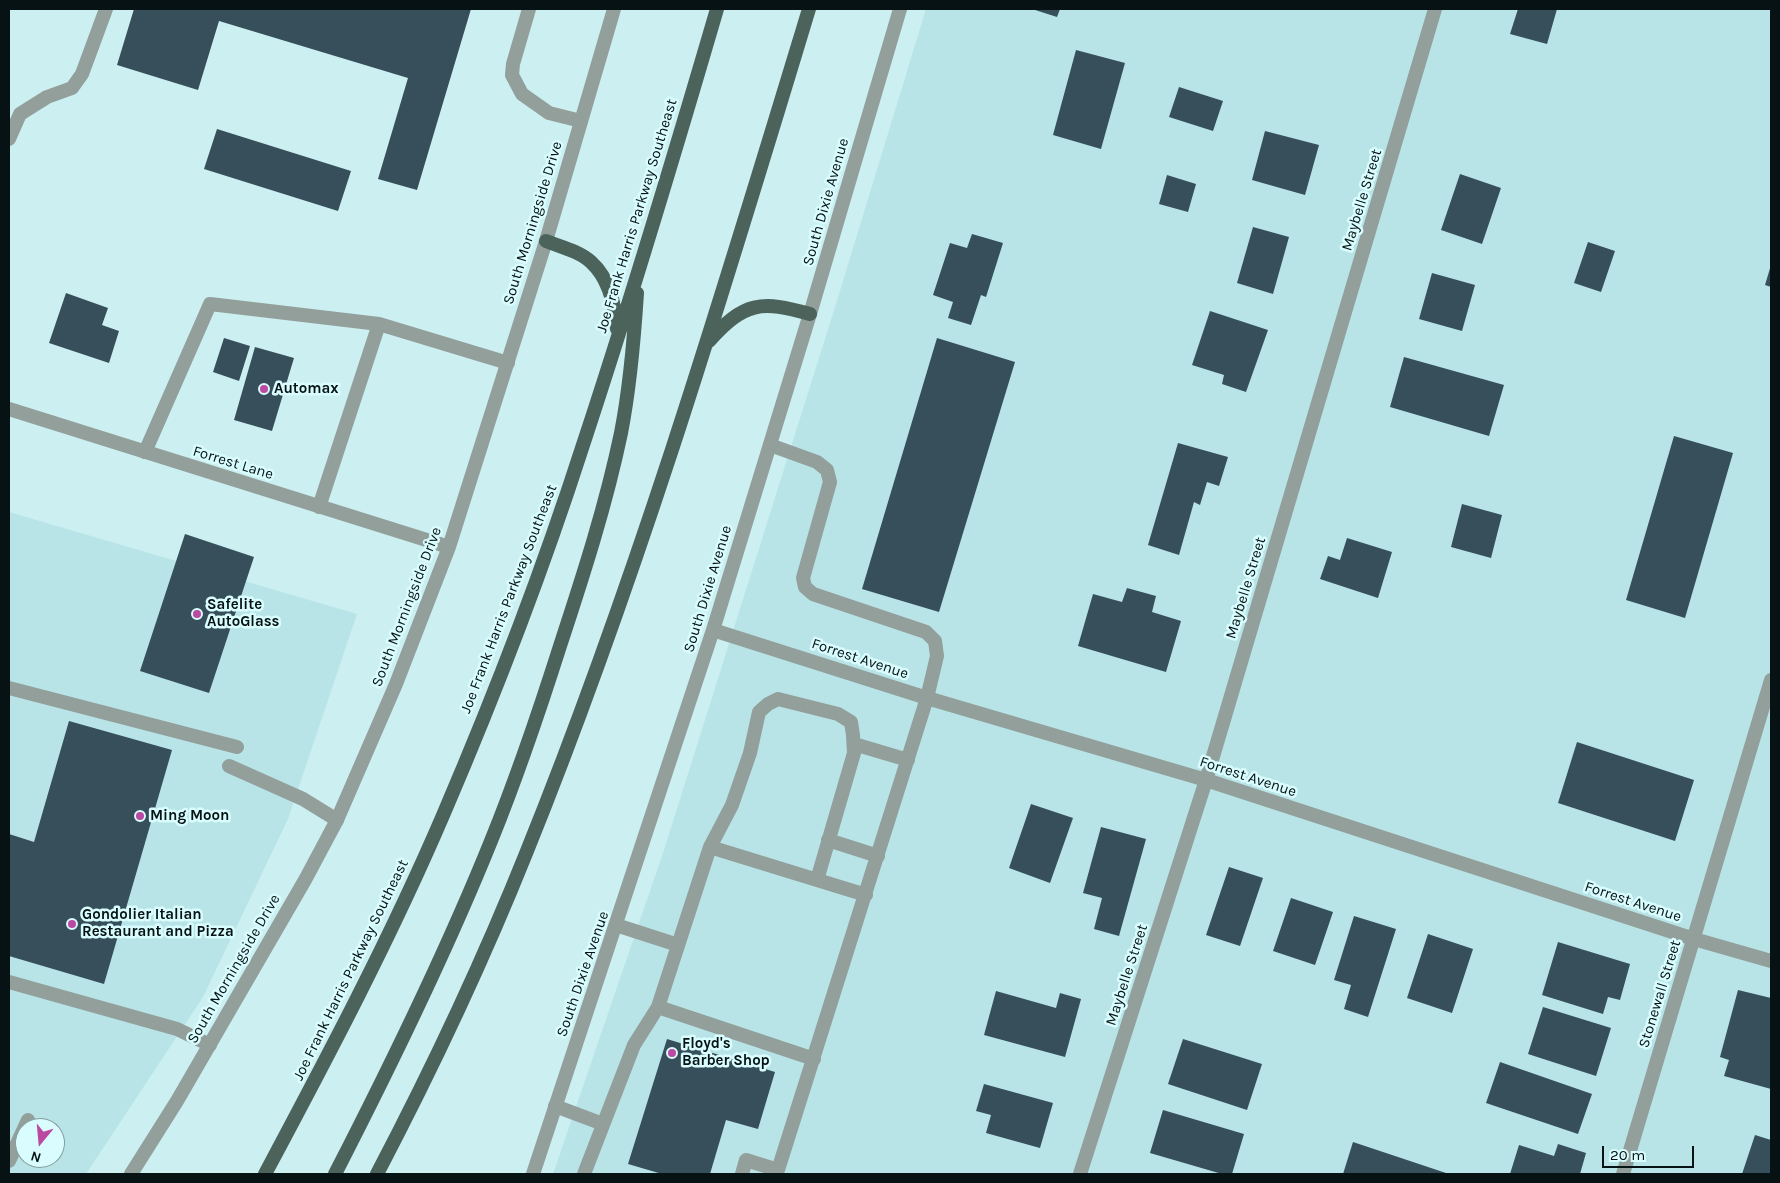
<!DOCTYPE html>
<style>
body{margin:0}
#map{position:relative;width:1780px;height:1183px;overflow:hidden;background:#cceff1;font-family:Karla,sans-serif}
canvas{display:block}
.frame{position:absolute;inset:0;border:10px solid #061213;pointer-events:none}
.north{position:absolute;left:15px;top:1118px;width:50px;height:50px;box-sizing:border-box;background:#d9fcfe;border:1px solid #859ea0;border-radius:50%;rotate:197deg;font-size:14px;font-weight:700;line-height:20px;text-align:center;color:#061213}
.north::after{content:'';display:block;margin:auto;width:18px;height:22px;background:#bb48a1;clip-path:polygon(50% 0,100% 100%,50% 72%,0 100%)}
.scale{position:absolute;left:1602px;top:1146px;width:92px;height:22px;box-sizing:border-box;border:2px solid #061213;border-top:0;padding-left:6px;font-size:15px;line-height:18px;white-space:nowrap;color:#061213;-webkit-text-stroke:4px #d9fcfe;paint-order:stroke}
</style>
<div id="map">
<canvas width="1780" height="1183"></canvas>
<div class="frame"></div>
<div class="north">N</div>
<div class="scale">20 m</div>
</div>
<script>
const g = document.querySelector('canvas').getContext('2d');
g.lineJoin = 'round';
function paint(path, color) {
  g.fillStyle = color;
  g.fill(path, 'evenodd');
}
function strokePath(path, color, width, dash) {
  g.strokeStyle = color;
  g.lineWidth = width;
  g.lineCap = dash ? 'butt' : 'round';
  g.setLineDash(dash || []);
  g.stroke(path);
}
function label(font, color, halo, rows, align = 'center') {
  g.font = font + ' Karla,sans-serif';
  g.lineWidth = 5;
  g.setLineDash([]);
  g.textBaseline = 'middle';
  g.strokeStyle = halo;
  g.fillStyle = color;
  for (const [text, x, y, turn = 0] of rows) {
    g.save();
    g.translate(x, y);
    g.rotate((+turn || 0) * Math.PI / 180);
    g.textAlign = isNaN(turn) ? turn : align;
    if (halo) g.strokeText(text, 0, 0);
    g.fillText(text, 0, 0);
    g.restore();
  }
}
paint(new Path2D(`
 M 926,9 L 1771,9 L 1771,1174 L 553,1174 L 664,850 L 836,304 Z
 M 9,512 L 357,614 L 288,819 L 203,997 L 86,1174 L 9,1174 ZM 25,1128 L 55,1128 L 55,1158 L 25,1158 Z`), '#b8e4e7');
paint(new Path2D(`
 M 134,9 L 471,9 L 417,190 L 378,179 L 408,78 L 219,21 L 198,90 L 117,65 Z
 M 1032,9 L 1060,9 L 1057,17 Z
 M 1518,9 L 1557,9 L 1547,44 L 1510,34 Z
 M 1076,50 L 1125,63 L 1101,149 L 1053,135 Z
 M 1179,87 L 1223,101 L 1213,131 L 1169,117 Z
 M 217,129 L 351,171 L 338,211 L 204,169 Z
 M 1265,131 L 1319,145 L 1305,195 L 1252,180 Z
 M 1460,174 L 1501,188 L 1482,244 L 1441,230 Z
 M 1167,175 L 1196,184 L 1188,212 L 1159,204 Z
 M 1253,227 L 1289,237 L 1273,294 L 1237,283 Z
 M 972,234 L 1003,243 L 986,297 L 981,295 L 971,325 L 948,318 L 953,302 L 933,295 L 950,243 L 967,248 Z
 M 1588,242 L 1615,251 L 1601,292 L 1574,283 Z
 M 1771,265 L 1771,287 L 1765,285 Z
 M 1432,273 L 1475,285 L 1462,331 L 1419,319 Z
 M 66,293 L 108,308 L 102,325 L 119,331 L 109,363 L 49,343 Z
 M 1210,311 L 1268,330 L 1246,392 L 1222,384 L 1224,375 L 1192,365 Z
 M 224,338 L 250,346 L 239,381 L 213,372 Z
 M 937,338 L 1015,362 L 939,612 L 862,589 Z
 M 255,347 L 294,358 L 272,431 L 234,420 Z
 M 1404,357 L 1504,385 L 1489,436 L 1390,407 Z
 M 1674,436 L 1733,453 L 1685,618 L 1626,600 Z
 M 1178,443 L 1228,457 L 1219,486 L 1207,482 L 1200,505 L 1194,502 L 1179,555 L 1148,545 Z
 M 1462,504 L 1502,515 L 1491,558 L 1451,547 Z
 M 185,534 L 254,557 L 209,693 L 140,671 Z
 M 1347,538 L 1392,552 L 1378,598 L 1320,579 L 1328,556 L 1340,560 Z
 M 1127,588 L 1156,596 L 1152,612 L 1181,621 L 1166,672 L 1078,646 L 1093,594 L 1122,602 Z
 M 69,721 L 172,750 L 104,984 L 9,956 L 9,834 L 34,842 Z
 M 1577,742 L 1694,780 L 1675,841 L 1558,803 Z
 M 1031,804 L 1073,818 L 1050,883 L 1009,868 Z
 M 1101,827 L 1146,839 L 1119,936 L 1094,929 L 1102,898 L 1083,893 Z
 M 1229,867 L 1263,878 L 1240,946 L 1206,935 Z
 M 1291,898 L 1333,912 L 1315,965 L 1273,951 Z
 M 1354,916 L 1396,929 L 1368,1017 L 1344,1009 L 1351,985 L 1334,980 Z
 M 1428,934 L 1473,949 L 1452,1013 L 1407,998 Z
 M 1558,942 L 1630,964 L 1620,1000 L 1608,997 L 1603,1014 L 1542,995 Z
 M 1738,990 L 1771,998 L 1771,1089 L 1724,1076 L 1729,1060 L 1720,1057 Z
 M 996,991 L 1056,1008 L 1060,993 L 1081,999 L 1065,1057 L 984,1035 Z
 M 1543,1007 L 1611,1028 L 1596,1076 L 1528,1054 Z
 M 667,1039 L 775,1072 L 758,1129 L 726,1120 L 710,1174 L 662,1174 L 628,1164 Z
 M 1183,1039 L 1262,1064 L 1247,1110 L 1168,1084 Z
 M 1500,1062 L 1592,1094 L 1578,1134 L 1486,1103 Z
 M 984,1084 L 1053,1103 L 1040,1148 L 986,1133 L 991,1115 L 976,1111 Z
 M 1163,1110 L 1244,1134 L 1232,1174 L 1222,1174 L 1150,1153 Z
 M 1755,1135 L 1771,1140 L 1771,1174 L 1742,1174 Z
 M 1353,1142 L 1449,1174 L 1343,1174 Z
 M 1558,1144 L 1586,1153 L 1580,1174 L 1510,1174 L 1519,1145 L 1554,1156 Z`), '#364f5b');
strokePath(new Path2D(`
 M 529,9 L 513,64 L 512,75 L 522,94 L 549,113 L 581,121
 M 9,139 L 20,114 L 47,97 L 72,88 L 82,74 L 106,9
 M 379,324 L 508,363
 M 145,452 L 210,304 L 379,324 L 319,507
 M 9,688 L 237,747
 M 854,744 L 908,760
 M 229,766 L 303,799 L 337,820
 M 828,840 L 878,856
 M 710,847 L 732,805 L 750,753 L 759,712 L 768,704 L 778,699 L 838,714 L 851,722 L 853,735 L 854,753 L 817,880
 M 616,925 L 678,945
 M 9,982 L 177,1029 L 210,1045
 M 658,1007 L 814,1059
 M 555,1106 L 603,1124
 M 9,1161 L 28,1120
 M 584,1174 L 634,1045 L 658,1007 L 710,847 L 866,895
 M 742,1174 L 746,1160 L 778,1170 L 927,698 L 937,656 L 935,641 L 926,632 L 813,594 L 805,587 L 803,578 L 830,482 L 827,470 L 817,462 L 770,445`), '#929f9a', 14);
strokePath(new Path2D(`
 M 9,409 L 449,547
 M 713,630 L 927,698 L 1206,780 L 1694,939 L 1771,961
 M 131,1174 L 177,1101 L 305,880 L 337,820 L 396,684 L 449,547 L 546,241 L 614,9
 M 533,1174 L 713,630 L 810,314 L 900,9
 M 1080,1174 L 1206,780 L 1435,9
 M 1623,1174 L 1771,680`), '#929f9a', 14);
strokePath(new Path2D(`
 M 546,241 C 561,247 579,251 591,262 C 610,279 615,306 617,329
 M 709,341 C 744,302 761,300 810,314
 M 265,1174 C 328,1056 391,937 444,813 C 495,694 542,572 582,448 C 630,303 674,156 717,9
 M 335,1174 C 391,1065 445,955 491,841 C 517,777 539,712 560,646 C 583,576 606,505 621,433 C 630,387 634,340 637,293
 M 377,1174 C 432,1069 483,961 527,851 C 638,576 723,292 809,9`), '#4c635c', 14);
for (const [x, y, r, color] of [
 [264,389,5,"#bb48a1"],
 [197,614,5,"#bb48a1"],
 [140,816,5,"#bb48a1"],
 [72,924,5,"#bb48a1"],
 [672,1053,5,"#bb48a1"]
]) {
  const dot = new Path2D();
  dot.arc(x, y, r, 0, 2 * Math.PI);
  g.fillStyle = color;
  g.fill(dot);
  strokePath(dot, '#d9fcfe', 2);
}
label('15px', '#061213', '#d9fcfe', [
 ["Maybelle Street",1362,200,-73],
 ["South Dixie Avenue",826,202,-74],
 ["Joe Frank Harris Parkway Southeast",637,216,-73],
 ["South Morningside Drive",533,223,-73],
 ["Forrest Lane",233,463,17],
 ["Maybelle Street",1246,588,-73],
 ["South Dixie Avenue",708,589,-73],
 ["Joe Frank Harris Parkway Southeast",509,599,-69],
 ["South Morningside Drive",407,607,-69],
 ["Forrest Avenue",860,659,18],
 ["Forrest Avenue",1248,777,18],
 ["Forrest Avenue",1633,902,18],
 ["South Morningside Drive",234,969,-60],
 ["Joe Frank Harris Parkway Southeast",351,970,-64],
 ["South Dixie Avenue",583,974,-71],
 ["Maybelle Street",1127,975,-72],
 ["Stonewall Street",1660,994,-73]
]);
label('bold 15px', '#061213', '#d9fcfe', [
 ["Automax",274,389],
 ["Safelite",207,605],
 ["AutoGlass",207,622],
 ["Ming Moon",150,816],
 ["Gondolier Italian",82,915],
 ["Restaurant and Pizza",82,932],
 ["Floyd's",682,1044],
 ["Barber Shop",682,1061]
], 'left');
</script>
